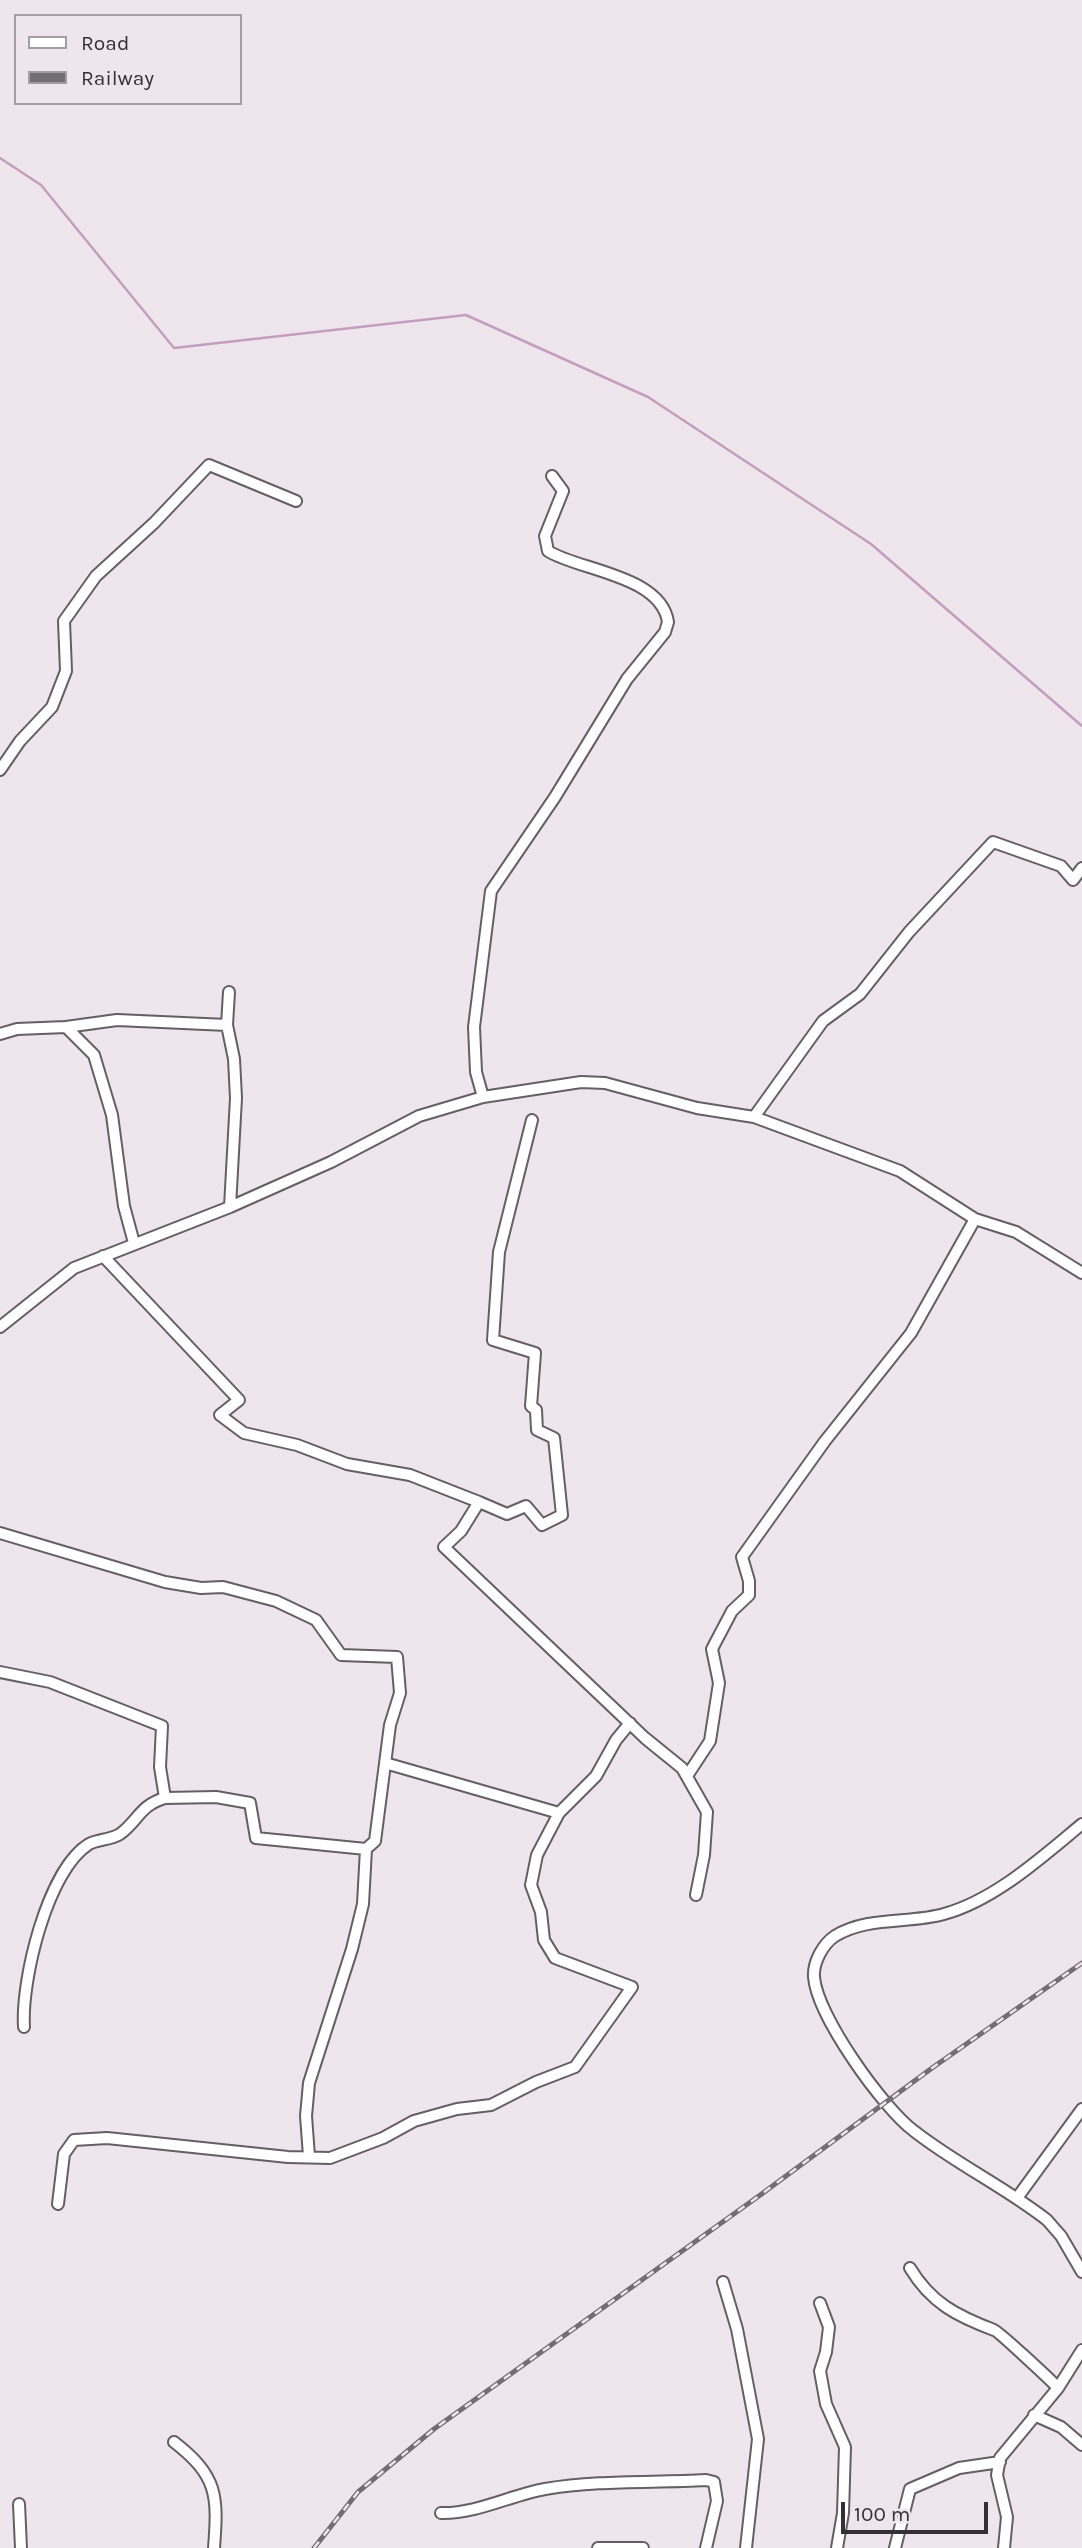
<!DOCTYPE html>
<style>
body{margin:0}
#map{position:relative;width:1082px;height:2548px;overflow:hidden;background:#eee6ec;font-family:Karla,sans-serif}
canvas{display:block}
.legend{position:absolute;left:14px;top:14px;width:228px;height:91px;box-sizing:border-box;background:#eee6ec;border:2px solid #a49ea2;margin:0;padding:9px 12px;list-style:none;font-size:21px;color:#343134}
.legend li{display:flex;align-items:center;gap:14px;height:35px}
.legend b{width:35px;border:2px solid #a49ea2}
.scale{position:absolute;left:841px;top:2502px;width:147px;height:32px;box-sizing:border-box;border:4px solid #343134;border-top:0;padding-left:9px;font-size:21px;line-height:24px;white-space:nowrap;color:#343134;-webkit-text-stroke:5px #eee6ec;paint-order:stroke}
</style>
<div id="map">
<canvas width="1082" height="2548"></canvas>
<ul class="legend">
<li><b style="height:9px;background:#fff"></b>Road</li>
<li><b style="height:9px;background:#736e72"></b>Railway</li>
</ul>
<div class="scale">100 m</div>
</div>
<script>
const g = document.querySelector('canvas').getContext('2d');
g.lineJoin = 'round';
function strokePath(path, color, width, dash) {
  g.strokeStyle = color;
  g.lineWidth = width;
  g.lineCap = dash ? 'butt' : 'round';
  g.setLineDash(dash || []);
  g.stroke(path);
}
strokePath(new Path2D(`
 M 0,158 L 41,185 L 174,348 L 466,315 L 648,397 L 871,544 L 1082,726`), '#c49ebe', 2.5);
const street = new Path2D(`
 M 0,770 L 20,741 L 52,707 L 66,671 L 64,621 L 96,576 L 154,523 L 209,465 L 296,501
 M 229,992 L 227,1025 L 234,1059 L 236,1098 L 230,1207
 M 66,1027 L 117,1020 L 227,1025
 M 0,1034 L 17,1029 L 66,1027 L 94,1055 L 112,1115 L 124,1206 L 134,1243
 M 483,1097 L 476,1072 L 474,1027 L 491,891 L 555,797 L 627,679 L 665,632 L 668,622 C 661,575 577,570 548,551 L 545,536 L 563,491 L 552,476
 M 754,1117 L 823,1021 L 860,994 L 909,932 L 993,842 L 1061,866 L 1073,880 L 1082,868
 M 532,1120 L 499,1252 L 493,1340 L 535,1353 L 531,1406 L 536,1410 L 537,1430 L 554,1438 L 562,1515 L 542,1525 L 526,1506 L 507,1514 L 479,1502 L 461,1531 L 444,1547 L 645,1738 L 682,1768 L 707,1812 L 704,1855 L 696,1895
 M 103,1256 L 239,1400 L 220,1415 L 244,1433 L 297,1445 L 347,1464 L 410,1475 L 479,1502
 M 0,1327 L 74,1268 L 230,1207 L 331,1162 L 419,1116 L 483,1097 L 581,1082 L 605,1083 L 697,1108 L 754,1117 L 900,1171 L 975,1219 L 1016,1232 L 1082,1273
 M 0,1533 L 165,1582 L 201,1588 L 223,1587 L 276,1601 L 316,1620 L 341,1655 L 397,1657 L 400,1693 L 390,1725 L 375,1841 L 366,1849 L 256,1838 L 250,1803 L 216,1797 L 165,1798 L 160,1767 L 162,1726 L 50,1682 L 0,1672
 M 385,1763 L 559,1813 L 596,1776 L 616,1740 L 630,1723
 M 687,1776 L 710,1741 L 719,1683 L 712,1649 L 732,1611 L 749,1595 L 749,1581 L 742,1557 L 825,1441 L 911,1333 L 975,1219
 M 1082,1824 C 1042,1857 995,1900 944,1914 C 909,1924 868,1916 835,1936 C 823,1944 813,1962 814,1977 C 817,2016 883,2108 914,2131 C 956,2164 1005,2187 1047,2220 L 1061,2236 L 1082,2272
 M 24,2027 C 21,1981 47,1870 89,1844 C 98,1839 111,1840 120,1834 C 138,1821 140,1805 165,1798
 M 309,2156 L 306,2116 L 309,2083 L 352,1949 L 363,1904 L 366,1849
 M 1017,2198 L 1082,2109
 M 58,2204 L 64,2154 L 74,2140 L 107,2138 L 288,2157 L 330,2158 L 383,2138 L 414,2121 L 457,2109 L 491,2105 L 536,2082 L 575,2067 L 632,1987 L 555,1958 L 544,1940 L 541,1912 L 531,1885 L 537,1855 L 559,1813
 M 910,2268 C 931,2303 957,2316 994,2330 C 998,2331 1052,2381 1058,2388
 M 723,2282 L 737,2329 L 758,2439 L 746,2548
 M 820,2303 L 829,2327 L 826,2352 L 820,2371 L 826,2404 L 845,2447 L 843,2513 L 837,2548
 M 1034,2415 L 1061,2427 L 1082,2445
 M 174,2442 C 218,2476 218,2496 214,2548
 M 19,2504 L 21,2548
 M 441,2513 C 476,2514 511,2495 545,2489 C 599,2480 652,2483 706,2480 L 714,2482 L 717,2501 L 706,2548
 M 598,2548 L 643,2548
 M 895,2548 L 910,2489 L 959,2468 L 1000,2462
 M 1004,2548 L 1007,2517 L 997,2475 L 1000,2458 L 1058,2388 L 1082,2350`);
strokePath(street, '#655e64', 14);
strokePath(street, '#fff', 10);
const rail = new Path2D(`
 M 314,2548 L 358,2492 L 434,2429 L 763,2193 L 932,2068 L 1082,1963`);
strokePath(rail, '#736e72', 5);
strokePath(rail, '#eee6ec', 2.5, [8]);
</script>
